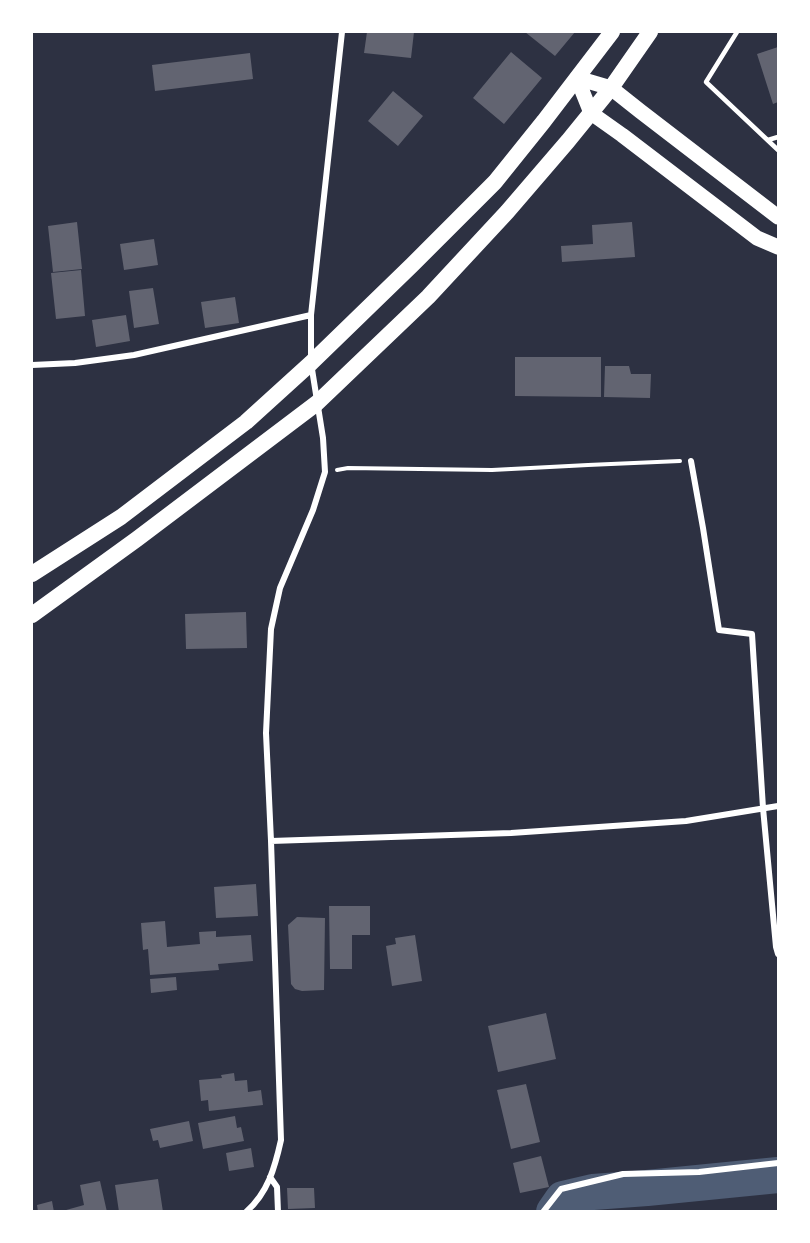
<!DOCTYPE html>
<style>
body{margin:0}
#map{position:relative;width:810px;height:1243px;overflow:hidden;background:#2d3142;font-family:"Roboto Serif",serif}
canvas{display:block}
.frame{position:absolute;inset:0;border:33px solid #fff;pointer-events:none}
</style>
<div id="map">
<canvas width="810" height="1243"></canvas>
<div class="frame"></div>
</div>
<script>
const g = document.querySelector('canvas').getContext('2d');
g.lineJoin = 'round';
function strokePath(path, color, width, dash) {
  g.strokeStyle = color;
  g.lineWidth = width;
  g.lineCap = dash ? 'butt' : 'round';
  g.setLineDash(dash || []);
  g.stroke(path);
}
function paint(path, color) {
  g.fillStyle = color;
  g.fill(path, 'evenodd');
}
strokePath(new Path2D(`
 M 554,1212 L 563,1199 L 593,1192 L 647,1188 L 778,1175`), '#4f5d75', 36);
paint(new Path2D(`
 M 367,32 L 414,32 L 411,58 L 364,53 Z
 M 525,32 L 575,32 L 555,56 Z
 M 778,47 L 778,102 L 773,104 L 757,54 Z
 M 511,52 L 542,78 L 504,124 L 473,98 Z
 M 250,53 L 253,79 L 155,91 L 152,65 Z
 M 393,91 L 423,116 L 398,146 L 368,121 Z
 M 77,222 L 82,269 L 53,272 L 48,226 Z
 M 632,222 L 635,257 L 562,262 L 561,246 L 593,244 L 592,225 Z
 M 154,239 L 158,265 L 124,270 L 120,244 Z
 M 81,270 L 85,316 L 56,319 L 51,273 Z
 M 153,288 L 159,324 L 134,328 L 129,291 Z
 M 235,297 L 239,323 L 205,328 L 201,302 Z
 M 126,315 L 130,341 L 96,347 L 92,320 Z
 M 515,357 L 601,357 L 601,397 L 515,396 Z
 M 605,366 L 629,366 L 631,374 L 651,374 L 650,398 L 604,397 Z
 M 246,612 L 247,648 L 186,649 L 185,614 Z
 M 256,884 L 258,916 L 216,918 L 214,887 Z
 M 329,906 L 370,906 L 370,935 L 352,935 L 352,969 L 330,969 Z
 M 297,917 L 325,918 L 324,990 L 302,991 L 295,989 L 291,984 L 288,925 Z
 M 165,921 L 167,947 L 200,944 L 199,932 L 216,931 L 216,937 L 251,935 L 253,961 L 218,964 L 219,970 L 150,975 L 148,949 L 143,950 L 141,923 Z
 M 415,935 L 422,981 L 392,986 L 386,946 L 396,944 L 395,938 Z
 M 176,977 L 177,990 L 151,993 L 150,979 Z
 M 546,1013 L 556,1059 L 498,1072 L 488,1026 Z
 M 234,1073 L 235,1081 L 247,1080 L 248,1092 L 261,1090 L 263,1105 L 209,1111 L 208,1100 L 201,1101 L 199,1080 L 222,1078 L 221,1075 Z
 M 526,1084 L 540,1142 L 511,1149 L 497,1090 Z
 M 235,1116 L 237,1128 L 241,1127 L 244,1141 L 203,1149 L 198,1123 Z
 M 189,1121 L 193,1141 L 160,1148 L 158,1140 L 153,1141 L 150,1129 Z
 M 251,1148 L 254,1167 L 229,1171 L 226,1153 Z
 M 541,1156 L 549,1187 L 520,1193 L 513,1163 Z
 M 158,1179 L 163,1212 L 119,1212 L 115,1185 Z
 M 100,1181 L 107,1212 L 59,1212 L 84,1205 L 80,1185 Z
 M 287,1188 L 314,1188 L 315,1208 L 288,1209 Z
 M 52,1201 L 54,1212 L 38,1212 L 37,1205 Z`), '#626471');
strokePath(new Path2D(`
 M 337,470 L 348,468 L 492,470 L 588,465 L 680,461`), '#fff', 4);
strokePath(new Path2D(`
 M 737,32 L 706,82 L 778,150
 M 768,140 L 778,137`), '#fff', 4.5);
strokePath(new Path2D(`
 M 32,365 L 75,363 L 134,355 L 311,315
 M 691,461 L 703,528 L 719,630 L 752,634 L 763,808 L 776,947 L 778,954
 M 271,841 L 511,833 L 686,821 L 778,806
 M 270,1177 L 277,1187 L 278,1212
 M 246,1212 C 268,1193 275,1167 281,1140 L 271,841 L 266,733 L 271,629 L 280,588 L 313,510 L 325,472 L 323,438 L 311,363 L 311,315 L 342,32
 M 543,1212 L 561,1189 L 623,1174 L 699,1172 L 778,1163`), '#fff', 6);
strokePath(new Path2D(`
 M 577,78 L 591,113 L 622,135 L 757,238 L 778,247
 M 577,78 L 611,88 L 640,111 L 778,217`), '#fff', 15);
strokePath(new Path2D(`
 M 32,574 L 121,517 L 246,422 L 311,363 L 412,265 L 495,182 L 544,121 L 612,32
 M 32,615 L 137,539 L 317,403 L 428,297 L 507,212 L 568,141 L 611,88 L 650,32`), '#fff', 16);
</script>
